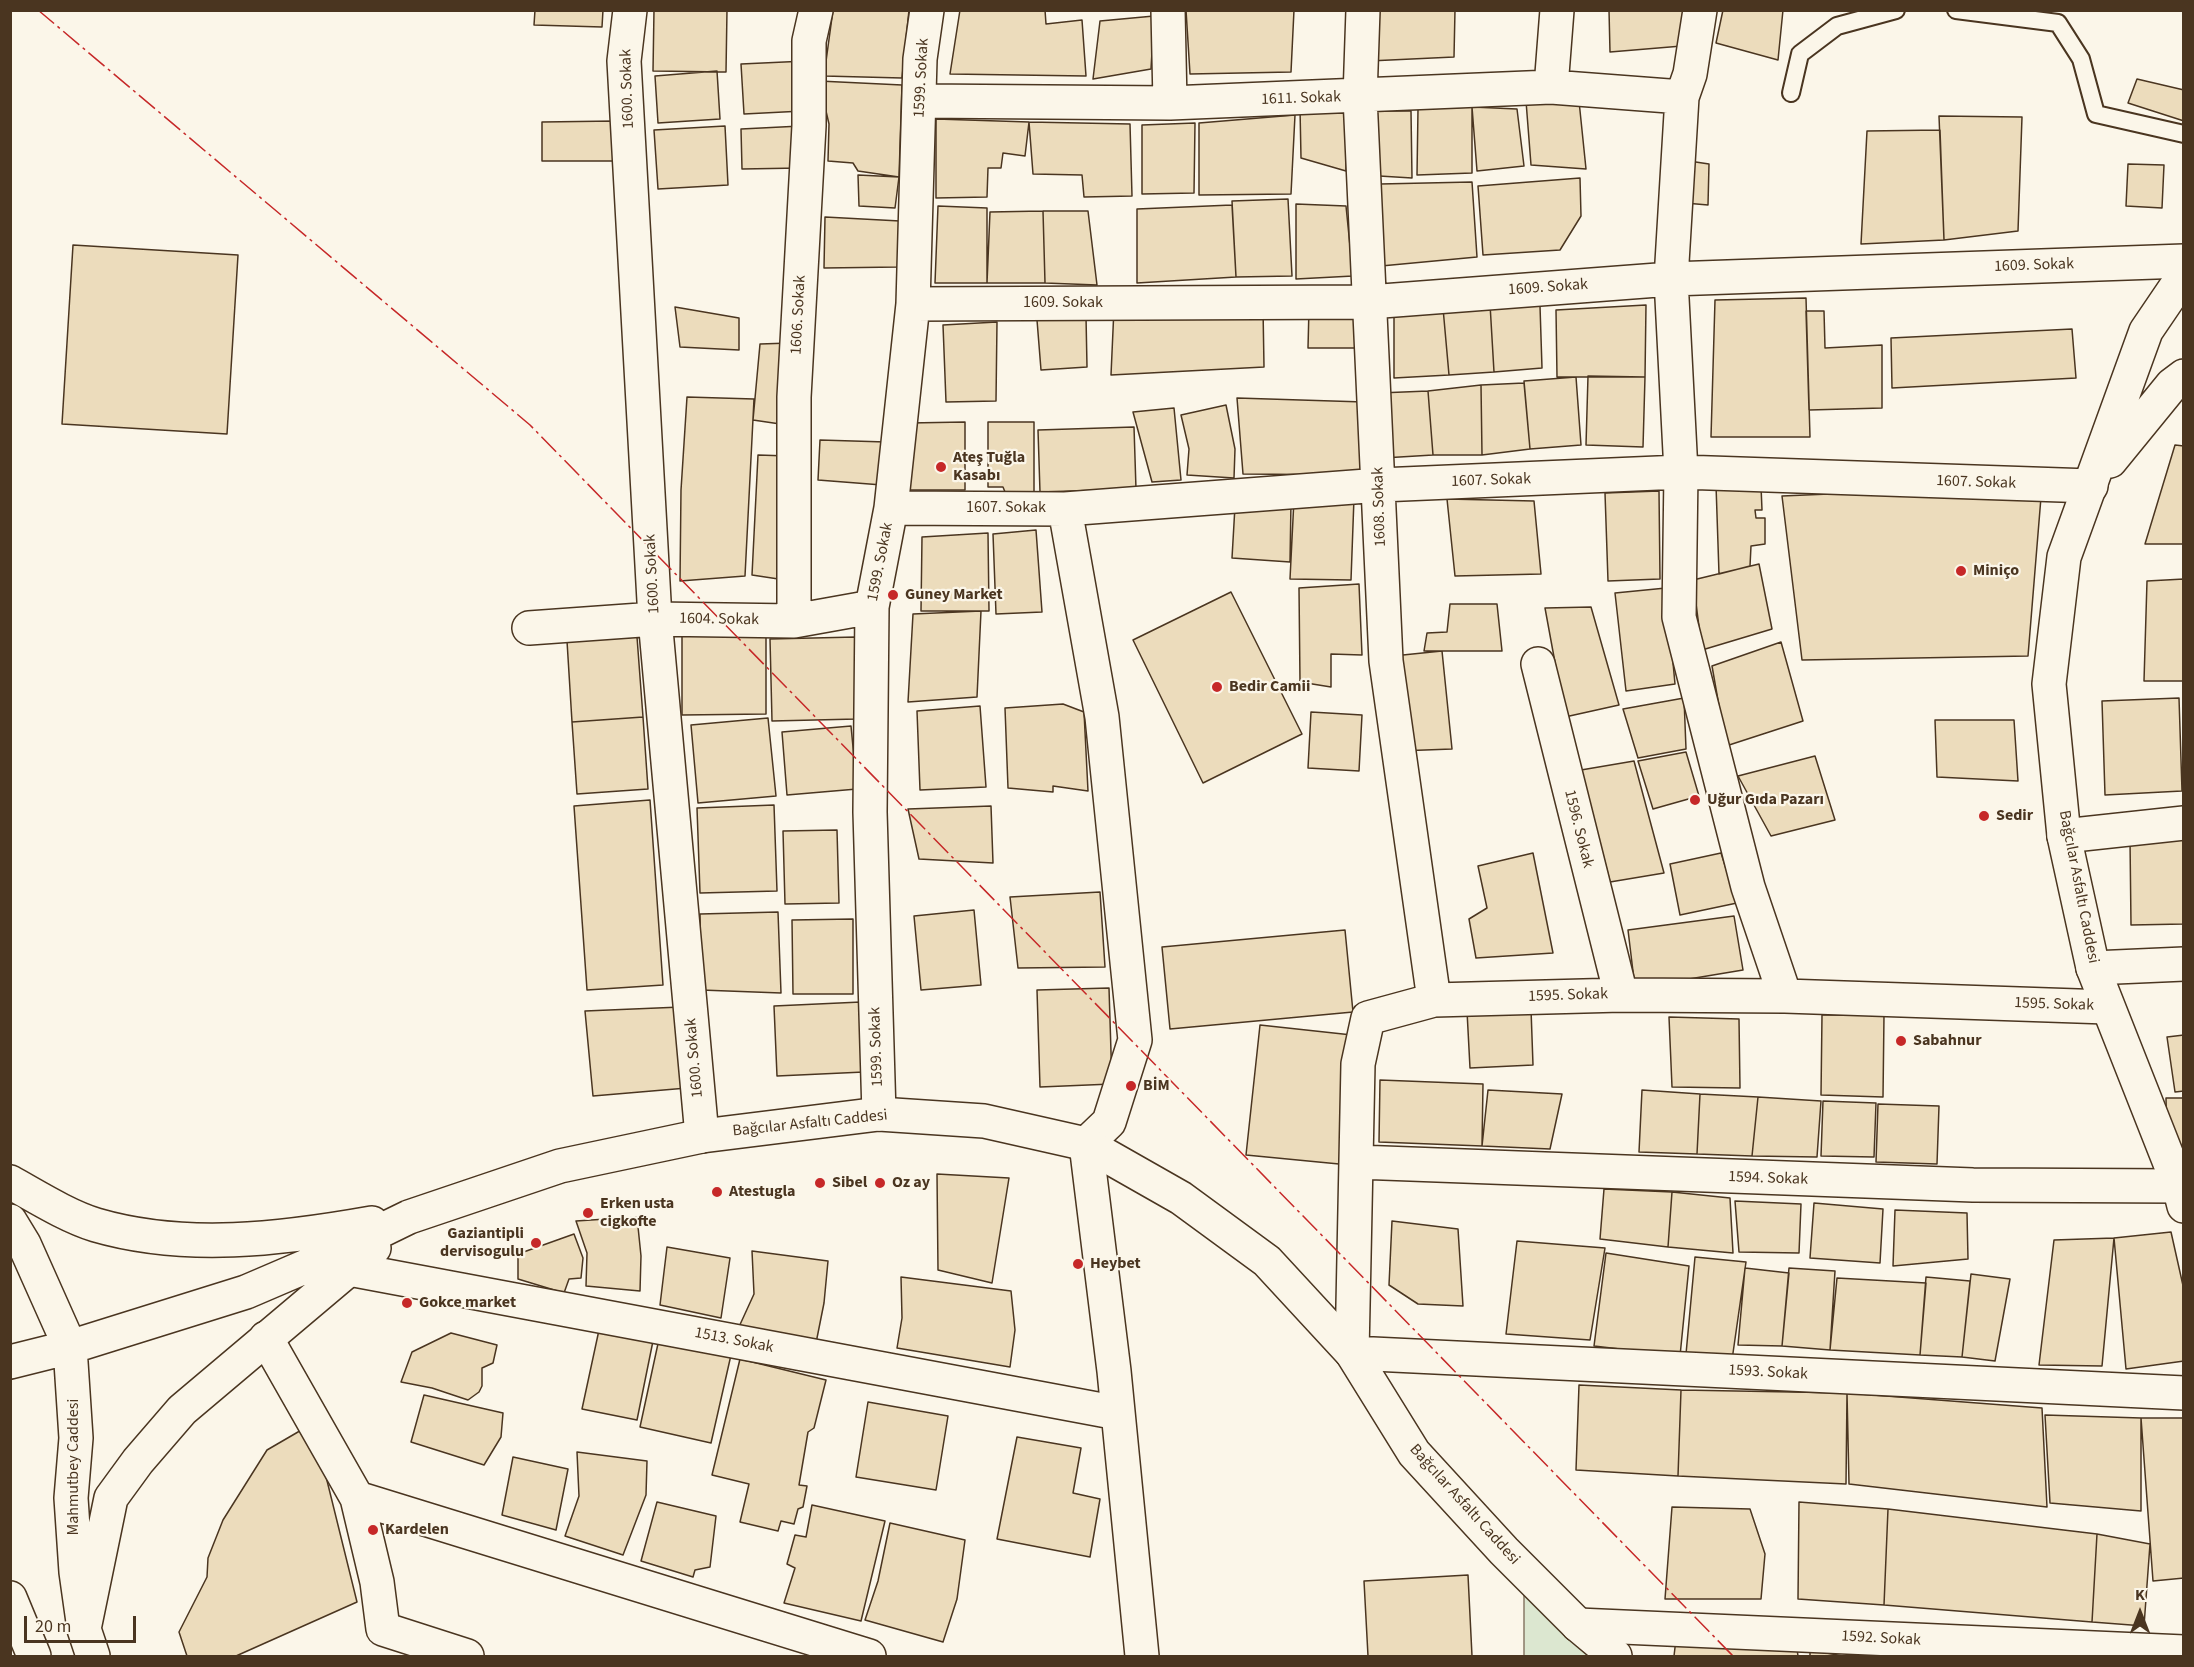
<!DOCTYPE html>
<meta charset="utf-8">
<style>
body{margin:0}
#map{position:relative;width:2194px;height:1667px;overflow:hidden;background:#fbf6e9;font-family:"Source Sans 3",sans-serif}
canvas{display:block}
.frame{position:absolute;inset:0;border:12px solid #4a3520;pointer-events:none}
.north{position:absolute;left:2110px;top:1583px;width:60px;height:60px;-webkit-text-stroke:4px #fbf6e9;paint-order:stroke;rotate:0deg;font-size:16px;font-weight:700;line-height:24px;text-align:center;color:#4a3520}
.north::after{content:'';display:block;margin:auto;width:21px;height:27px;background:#4a3520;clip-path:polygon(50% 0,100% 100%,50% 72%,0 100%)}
.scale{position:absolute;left:24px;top:1616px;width:112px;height:27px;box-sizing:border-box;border:3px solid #4a3520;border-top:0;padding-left:8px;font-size:18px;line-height:21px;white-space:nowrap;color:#4a3520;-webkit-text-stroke:4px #fbf6e9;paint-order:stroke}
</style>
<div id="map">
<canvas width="2194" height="1667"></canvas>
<div class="frame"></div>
<div class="north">K</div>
<div class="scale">20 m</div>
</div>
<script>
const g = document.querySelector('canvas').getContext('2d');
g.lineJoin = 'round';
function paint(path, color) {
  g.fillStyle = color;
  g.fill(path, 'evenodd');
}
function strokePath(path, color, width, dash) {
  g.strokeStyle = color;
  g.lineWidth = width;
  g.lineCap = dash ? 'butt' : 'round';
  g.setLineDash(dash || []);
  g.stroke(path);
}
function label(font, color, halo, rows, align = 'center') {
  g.font = font + ' "Source Sans 3",sans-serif';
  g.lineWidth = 4.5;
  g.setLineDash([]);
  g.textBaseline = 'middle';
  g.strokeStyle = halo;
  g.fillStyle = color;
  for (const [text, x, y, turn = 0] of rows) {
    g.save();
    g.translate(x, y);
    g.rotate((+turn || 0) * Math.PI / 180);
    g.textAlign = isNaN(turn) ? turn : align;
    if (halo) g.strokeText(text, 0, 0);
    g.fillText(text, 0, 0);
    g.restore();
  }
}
const green = new Path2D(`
 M 1524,1592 L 1600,1656 L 1524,1656 Z`);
paint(green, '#dce7d0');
strokePath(green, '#887966', 1.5);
const building = new Path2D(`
 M 535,10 L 603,10 L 602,27 L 534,25 Z
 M 654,10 L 727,10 L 726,72 L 653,71 Z
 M 833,10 L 909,10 L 902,78 L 824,76 Z
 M 960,10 L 1045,10 L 1046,24 L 1082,20 L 1086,76 L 950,74 Z
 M 1186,10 L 1294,10 L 1291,72 L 1190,74 Z
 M 1371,10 L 1455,10 L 1454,57 L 1369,61 Z
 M 1609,10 L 1686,10 L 1682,46 L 1610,52 Z
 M 1723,10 L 1783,10 L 1778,60 L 1716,43 Z
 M 1154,16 L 1151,69 L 1093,79 L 1100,21 Z
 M 806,61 L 803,111 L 744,114 L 741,64 Z
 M 717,71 L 720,119 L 658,123 L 655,76 Z
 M 2137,79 L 2184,90 L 2184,121 L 2128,103 Z
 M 819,81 L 902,85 L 899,177 L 858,171 L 853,163 L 828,161 L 829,124 Z
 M 1526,101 L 1579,101 L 1586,169 L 1531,165 Z
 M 1472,107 L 1517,109 L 1524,166 L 1477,171 Z
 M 1472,107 L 1472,173 L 1417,175 L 1418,109 Z
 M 1300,108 L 1347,109 L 1346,171 L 1301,158 Z
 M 1361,111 L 1411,111 L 1412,178 L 1363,175 Z
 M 1295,115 L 1291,194 L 1199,195 L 1199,123 Z
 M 1939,116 L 2022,117 L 2018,231 L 1944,240 Z
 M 936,119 L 1029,122 L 1025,156 L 1003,153 L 1001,168 L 988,168 L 987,197 L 936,198 Z
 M 615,121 L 616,161 L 542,161 L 542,122 Z
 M 1029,122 L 1130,124 L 1132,196 L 1084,197 L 1082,175 L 1033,174 Z
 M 1195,123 L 1194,193 L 1142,194 L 1142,125 Z
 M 725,126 L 728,185 L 658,189 L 654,130 Z
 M 801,126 L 800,168 L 742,169 L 741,129 Z
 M 1940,130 L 1944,240 L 1861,244 L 1867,131 Z
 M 1689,161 L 1709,164 L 1708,205 L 1685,203 Z
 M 2128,164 L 2164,165 L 2162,208 L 2126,206 Z
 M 858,175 L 899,177 L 895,208 L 859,206 Z
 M 1580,178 L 1581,216 L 1560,250 L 1483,255 L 1478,186 Z
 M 1472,182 L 1477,257 L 1381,266 L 1380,184 Z
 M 1288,199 L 1292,276 L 1236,277 L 1232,201 Z
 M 1296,204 L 1346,206 L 1353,276 L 1296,279 Z
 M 1232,205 L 1236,277 L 1137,283 L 1137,209 Z
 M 938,206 L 987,208 L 987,283 L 935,283 Z
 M 1043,211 L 1045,283 L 987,283 L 990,212 Z
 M 1043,211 L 1088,211 L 1097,285 L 1045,283 Z
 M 825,217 L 900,221 L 899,267 L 824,268 Z
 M 73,245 L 238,255 L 227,434 L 62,424 Z
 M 1806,298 L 1810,437 L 1711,437 L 1715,300 Z
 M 1490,304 L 1494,372 L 1449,375 L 1443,308 Z
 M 1490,304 L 1540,306 L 1542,368 L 1494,372 Z
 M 1646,305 L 1645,377 L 1557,377 L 1556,310 Z
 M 675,307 L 739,318 L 739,350 L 680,347 Z
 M 1362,307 L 1359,348 L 1308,348 L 1309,308 Z
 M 1114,308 L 1263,308 L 1264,367 L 1111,375 Z
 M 1394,308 L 1443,308 L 1449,375 L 1394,378 Z
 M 1806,311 L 1824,311 L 1825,348 L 1882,345 L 1882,408 L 1809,410 Z
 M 1086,316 L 1087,367 L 1041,370 L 1037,320 Z
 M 997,322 L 996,401 L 946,402 L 943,325 Z
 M 2072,329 L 2076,378 L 1892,388 L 1891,338 Z
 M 790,343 L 787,425 L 753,420 L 760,344 Z
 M 1588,376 L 1645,377 L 1643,447 L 1586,445 Z
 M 1576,377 L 1581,445 L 1530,449 L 1524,381 Z
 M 1524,383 L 1530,449 L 1482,455 L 1481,385 Z
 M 1481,385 L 1482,455 L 1433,455 L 1428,391 Z
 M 1428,391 L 1433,455 L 1383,458 L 1379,393 Z
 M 687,397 L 754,399 L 745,576 L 680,581 L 681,490 Z
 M 1237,398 L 1364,402 L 1361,475 L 1243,474 Z
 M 1226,405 L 1235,449 L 1234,478 L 1187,475 L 1189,449 L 1181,415 Z
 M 1174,408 L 1181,480 L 1152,482 L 1133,412 Z
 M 965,422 L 965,490 L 910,490 L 909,423 Z
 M 988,422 L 1034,422 L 1034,497 L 1007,497 L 1003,487 L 988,487 Z
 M 1134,427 L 1136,489 L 1040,492 L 1038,430 Z
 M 820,440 L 886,442 L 882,485 L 818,480 Z
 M 2175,445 L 2184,446 L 2184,544 L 2145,544 Z
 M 758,455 L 788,456 L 785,580 L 752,575 Z
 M 1716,485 L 1761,486 L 1762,510 L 1755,510 L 1756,518 L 1765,518 L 1765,544 L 1751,546 L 1750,566 L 1719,574 Z
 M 2042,485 L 2028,656 L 1802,660 L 1782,496 Z
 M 1659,491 L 1660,579 L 1608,581 L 1605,493 Z
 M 1354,498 L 1351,580 L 1290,579 L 1294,499 Z
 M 1447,499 L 1534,501 L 1541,574 L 1455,576 Z
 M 1291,502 L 1290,562 L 1232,558 L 1235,506 Z
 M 1036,530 L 1042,612 L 996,614 L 993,534 Z
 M 988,533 L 989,611 L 921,611 L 922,537 Z
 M 1759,564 L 1772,629 L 1702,650 L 1693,580 Z
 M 2184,579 L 2184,681 L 2144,681 L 2147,581 Z
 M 1359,584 L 1362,655 L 1331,654 L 1331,687 L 1300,682 L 1299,588 Z
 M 1666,588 L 1675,684 L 1626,691 L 1615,593 Z
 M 1231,592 L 1302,734 L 1203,783 L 1133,640 Z
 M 1450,604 L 1497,604 L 1502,651 L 1424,651 L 1427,633 L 1447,632 Z
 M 1591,607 L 1619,705 L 1565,717 L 1545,608 Z
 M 981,611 L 977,697 L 908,702 L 913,614 Z
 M 766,630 L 766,714 L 682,715 L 682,631 Z
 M 637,637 L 643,717 L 572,722 L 567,641 Z
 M 856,637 L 857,719 L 772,721 L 770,639 Z
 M 1781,642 L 1803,721 L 1726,746 L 1712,666 Z
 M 1442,651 L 1452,749 L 1398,751 L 1393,656 Z
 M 1684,698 L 1686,749 L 1638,758 L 1623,709 Z
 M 2179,698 L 2182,791 L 2105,795 L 2102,701 Z
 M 1063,704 L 1084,712 L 1088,791 L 1053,786 L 1053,792 L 1008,788 L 1005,708 Z
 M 980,706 L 986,787 L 920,790 L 917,711 Z
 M 1311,712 L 1362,715 L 1359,771 L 1308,768 Z
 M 643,717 L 648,789 L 577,794 L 572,722 Z
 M 768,718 L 776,796 L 698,803 L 691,725 Z
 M 1935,720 L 2014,720 L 2018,781 L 1937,777 Z
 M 851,726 L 857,789 L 787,795 L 782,732 Z
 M 1686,752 L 1699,796 L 1653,809 L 1638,761 Z
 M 1815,756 L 1835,820 L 1771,836 L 1738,776 Z
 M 1634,761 L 1664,873 L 1610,882 L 1581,770 Z
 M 650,800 L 663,985 L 587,990 L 574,806 Z
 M 774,805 L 777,891 L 700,893 L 697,808 Z
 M 991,806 L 993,863 L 919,859 L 908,809 Z
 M 837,830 L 839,903 L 785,904 L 783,831 Z
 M 2184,839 L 2184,924 L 2131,925 L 2130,840 Z
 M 1533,853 L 1553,953 L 1476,958 L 1469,919 L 1487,908 L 1478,866 Z
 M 1721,853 L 1737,903 L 1680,915 L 1670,864 Z
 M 1100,892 L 1105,967 L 1018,968 L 1010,897 Z
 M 974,910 L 981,985 L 921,990 L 914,916 Z
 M 778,912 L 781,993 L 701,990 L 700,914 Z
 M 1734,916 L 1743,970 L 1635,988 L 1628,930 Z
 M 853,919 L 853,994 L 793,994 L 792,920 Z
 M 1345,930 L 1353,1012 L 1170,1029 L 1162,947 Z
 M 1109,988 L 1112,1084 L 1040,1087 L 1037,990 Z
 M 861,1002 L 864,1072 L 777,1076 L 774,1006 Z
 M 681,1007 L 687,1088 L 593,1096 L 585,1011 Z
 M 1531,1009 L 1533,1065 L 1470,1068 L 1467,1011 Z
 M 1822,1015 L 1884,1015 L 1883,1097 L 1821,1095 Z
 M 1669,1017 L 1739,1019 L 1740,1088 L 1672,1087 Z
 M 1260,1025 L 1352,1035 L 1339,1164 L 1246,1155 Z
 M 2184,1035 L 2184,1091 L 2175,1092 L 2167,1037 Z
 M 1380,1080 L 1483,1084 L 1482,1146 L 1379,1142 Z
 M 1488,1090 L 1562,1094 L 1550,1149 L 1482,1146 Z
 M 1642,1090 L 1700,1094 L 1697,1154 L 1639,1152 Z
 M 1700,1094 L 1758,1097 L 1752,1156 L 1697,1154 Z
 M 1758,1097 L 1821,1101 L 1817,1157 L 1752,1156 Z
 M 2166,1098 L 2184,1098 L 2184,1146 L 2167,1147 Z
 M 1823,1101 L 1876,1103 L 1874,1157 L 1821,1156 Z
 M 1878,1104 L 1939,1106 L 1937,1164 L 1876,1162 Z
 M 937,1174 L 1009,1178 L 992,1283 L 938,1270 Z
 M 1604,1189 L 1672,1192 L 1668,1247 L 1600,1239 Z
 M 1672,1192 L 1730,1198 L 1733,1253 L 1668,1247 Z
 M 1735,1201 L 1801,1204 L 1799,1253 L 1739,1252 Z
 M 1814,1203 L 1883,1209 L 1880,1263 L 1810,1258 Z
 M 1895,1210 L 1967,1213 L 1968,1259 L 1893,1266 Z
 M 637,1217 L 641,1256 L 640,1291 L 586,1286 L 587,1253 L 576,1221 Z
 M 1392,1221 L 1458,1229 L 1463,1306 L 1418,1304 L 1389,1285 Z
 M 2171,1232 L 2184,1290 L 2184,1361 L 2126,1369 L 2114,1238 Z
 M 574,1234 L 583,1258 L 581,1278 L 569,1279 L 564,1293 L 518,1279 L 518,1254 Z
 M 2114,1238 L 2102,1366 L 2039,1365 L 2054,1240 Z
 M 1517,1241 L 1605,1248 L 1590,1340 L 1506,1334 Z
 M 667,1247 L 730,1258 L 721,1318 L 660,1305 Z
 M 752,1251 L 828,1261 L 824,1303 L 816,1343 L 738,1329 L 754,1294 Z
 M 1606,1253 L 1689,1266 L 1680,1356 L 1594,1346 Z
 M 1695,1257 L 1746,1262 L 1732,1360 L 1686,1354 Z
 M 1745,1268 L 1789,1273 L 1782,1346 L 1738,1345 Z
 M 1789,1268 L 1835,1271 L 1830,1350 L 1782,1346 Z
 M 1971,1274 L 2010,1279 L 1995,1361 L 1962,1357 Z
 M 901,1277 L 1011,1291 L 1015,1330 L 1010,1367 L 897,1348 L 902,1318 Z
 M 1926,1277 L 1970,1281 L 1962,1357 L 1920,1355 Z
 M 1837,1278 L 1926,1283 L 1920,1355 L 1830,1350 Z
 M 599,1330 L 653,1341 L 637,1420 L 582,1409 Z
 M 451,1333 L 497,1345 L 493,1363 L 482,1368 L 482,1386 L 479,1392 L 468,1400 L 432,1388 L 401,1382 L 412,1352 Z
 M 659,1339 L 731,1355 L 711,1443 L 640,1427 Z
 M 740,1359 L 826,1380 L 814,1428 L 808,1432 L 799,1485 L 807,1486 L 803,1507 L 798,1509 L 794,1524 L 781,1521 L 778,1531 L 740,1522 L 749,1484 L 712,1475 Z
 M 1579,1385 L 1681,1390 L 1678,1476 L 1576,1470 Z
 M 1681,1390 L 1847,1393 L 1846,1484 L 1678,1476 Z
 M 1847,1393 L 2042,1408 L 2047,1507 L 1849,1484 Z
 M 424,1395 L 503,1413 L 501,1437 L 484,1465 L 411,1442 Z
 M 868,1402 L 948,1416 L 936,1490 L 856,1477 Z
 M 2045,1415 L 2141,1418 L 2141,1511 L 2050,1503 Z
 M 2141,1418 L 2184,1418 L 2184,1578 L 2153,1581 Z
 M 310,1425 L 314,1428 L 357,1602 L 236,1656 L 187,1656 L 179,1632 L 207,1577 L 208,1558 L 223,1520 L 267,1450 Z
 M 1017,1437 L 1081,1448 L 1073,1493 L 1100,1499 L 1090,1557 L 997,1539 Z
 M 577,1452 L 647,1461 L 646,1495 L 623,1555 L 565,1536 L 579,1496 Z
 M 513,1457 L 568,1469 L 556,1530 L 502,1515 Z
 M 657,1502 L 716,1516 L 710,1567 L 695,1570 L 693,1577 L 641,1561 Z
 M 1799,1502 L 1888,1509 L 1884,1605 L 1798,1599 Z
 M 812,1505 L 885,1521 L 861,1621 L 784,1603 L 795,1568 L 787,1564 L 795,1535 L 806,1537 Z
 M 1672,1507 L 1750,1509 L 1765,1554 L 1761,1599 L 1665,1599 Z
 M 1888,1509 L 2097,1534 L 2092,1622 L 1884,1605 Z
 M 890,1523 L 965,1540 L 957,1599 L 943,1642 L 865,1620 L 878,1581 Z
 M 2097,1534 L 2150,1544 L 2144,1626 L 2092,1622 Z
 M 1468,1575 L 1472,1656 L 1368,1656 L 1364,1581 Z
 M 1676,1639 L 1797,1649 L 1798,1656 L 1674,1656 Z
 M 1810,1650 L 1843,1656 L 1810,1656 Z`);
paint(building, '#ecdcbc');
strokePath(building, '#4a3520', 1.5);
const service = new Path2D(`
 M 1956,10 L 2058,23 L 2081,59 L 2096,114 L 2184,134
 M 1791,93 L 1800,54 L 1837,26 L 1896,10`);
const minor = new Path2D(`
 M 630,10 L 624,61 L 655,619 L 702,1136
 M 1168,10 L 1170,103
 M 1363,10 L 1360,97 L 1386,661 L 1434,1000
 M 1700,10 L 1690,74 L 1682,97 L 1671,279 L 1681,472 L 1679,617 L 1748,887 L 1785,996
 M 1551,87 L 1557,10
 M 920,101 L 1170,103 L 1551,87 L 1682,97
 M 913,304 L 1369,302 L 1671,279 L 2184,261
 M 891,508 L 1065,509 L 1380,485 L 1681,472 L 2091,486
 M 1065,509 L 1102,717 L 1135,1040 L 1109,1122 L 1086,1144 L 1114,1371 L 1142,1656
 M 794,621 L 794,397 L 809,126 L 809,41 L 816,10
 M 529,628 L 655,619 L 794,621 L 872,607
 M 1538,664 L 1621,995
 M 2064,836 L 2184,823
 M 2093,968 L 2184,964
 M 2107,1007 L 1785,996 L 1621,995 L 1434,1000 L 1368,1018 L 1358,1064 L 1352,1353 L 2184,1393
 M 879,1114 L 870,812 L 872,607 L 891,508 L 913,304 L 920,59 L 927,10
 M 1357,1162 L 1973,1185 L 2179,1186
 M 349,1269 L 1118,1413
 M 266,1338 L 357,1498 L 869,1656
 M 357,1498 L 377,1582 L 383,1629 L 467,1656
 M 1578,1625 L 2184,1652`);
const secondary = new Path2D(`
 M 2184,275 L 2146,331 L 2064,557 L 2049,684 L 2064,836 L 2093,968 L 2179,1186 L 2184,1206
 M 2110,461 L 2172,385 L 2184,376
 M 10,1182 C 37,1197 67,1216 96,1225 C 185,1251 282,1239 372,1223
 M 10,1221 L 24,1244 L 70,1347 L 76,1438 L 71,1498 L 76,1572 L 84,1629 L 93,1656
 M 10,1362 L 70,1347 L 246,1292 L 323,1259 L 409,1217 L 560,1166 L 702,1136 L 879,1114 L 984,1121 L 1086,1144 L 1181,1198 L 1267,1261 L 1352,1353 L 1414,1453 L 1504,1551 L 1578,1625 L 1615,1656
 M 10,1598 L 34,1656
 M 84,1629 L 111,1498 L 138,1461 L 182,1410 L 374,1248`);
strokePath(service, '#4a3520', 20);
strokePath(minor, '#4a3520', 36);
strokePath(secondary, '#4a3520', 36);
strokePath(service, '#fbf6e9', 16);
strokePath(minor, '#fbf6e9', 33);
strokePath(secondary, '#fbf6e9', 33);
strokePath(new Path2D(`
 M 38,10 L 530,425 L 1733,1656`), '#c62828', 1.5, [21, 4.5, 3, 4.5]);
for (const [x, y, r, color] of [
 [941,467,6,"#c62828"],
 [1961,571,6,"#c62828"],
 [893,595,6,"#c62828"],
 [1217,687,6,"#c62828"],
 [1695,800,6,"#c62828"],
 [1984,816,6,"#c62828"],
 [1901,1041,6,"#c62828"],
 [1131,1086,6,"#c62828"],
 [820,1183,6,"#c62828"],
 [880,1183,6,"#c62828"],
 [717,1192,6,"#c62828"],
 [588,1213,6,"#c62828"],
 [536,1243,6,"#c62828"],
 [1078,1264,6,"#c62828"],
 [407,1303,6,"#c62828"],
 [373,1530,6,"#c62828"]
]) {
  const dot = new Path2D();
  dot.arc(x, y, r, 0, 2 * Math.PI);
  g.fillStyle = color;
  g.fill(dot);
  strokePath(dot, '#fbf6e9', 2);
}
label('16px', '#4a3520', '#fbf6e9', [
 ["1599. Sokak",922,78,-87],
 ["1600. Sokak",628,89,-92],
 ["1611. Sokak",1301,99,-2],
 ["1609. Sokak",2034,266,-2],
 ["1609. Sokak",1548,288,-4],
 ["1609. Sokak",1063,303],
 ["1606. Sokak",799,315,-87],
 ["1607. Sokak",1491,481,-2],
 ["1607. Sokak",1976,483,2],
 ["1608. Sokak",1380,507,-92],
 ["1607. Sokak",1006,508],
 ["1599. Sokak",881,562,-79],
 ["1600. Sokak",653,574,-93],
 ["1604. Sokak",719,620,1],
 ["1596. Sokak",1578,829,76],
 ["Bağcılar Asfaltı Caddesi",2078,887,79],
 ["1595. Sokak",1568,996,-2],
 ["1595. Sokak",2054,1005,2],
 ["1599. Sokak",877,1047,-92],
 ["1600. Sokak",695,1058,-95],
 ["Bağcılar Asfaltı Caddesi",810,1124,-6],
 ["1594. Sokak",1768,1179,2],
 ["1513. Sokak",734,1341,11],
 ["1593. Sokak",1768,1373,3],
 ["Mahmutbey Caddesi",74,1467,-90],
 ["Bağcılar Asfaltı Caddesi",1464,1505,48],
 ["1592. Sokak",1881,1639,3]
]);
label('bold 16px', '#4a3520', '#fbf6e9', [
 ["Ateş Tuğla",953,458],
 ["Kasabı",953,476],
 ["Miniço",1973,571],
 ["Guney Market",905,595],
 ["Bedir Camii",1229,687],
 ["Uğur Gıda Pazarı",1707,800],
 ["Sedir",1996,816],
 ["Sabahnur",1913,1041],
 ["BİM",1143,1086],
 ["Sibel",832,1183],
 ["Oz ay",892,1183],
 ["Atestugla",729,1192],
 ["Erken usta",600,1204],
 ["cigkofte",600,1222],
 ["Gaziantipli",524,1234,"right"],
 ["dervisogulu",524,1252,"right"],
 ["Heybet",1090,1264],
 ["Gokce market",419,1303],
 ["Kardelen",385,1530]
], 'left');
</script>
